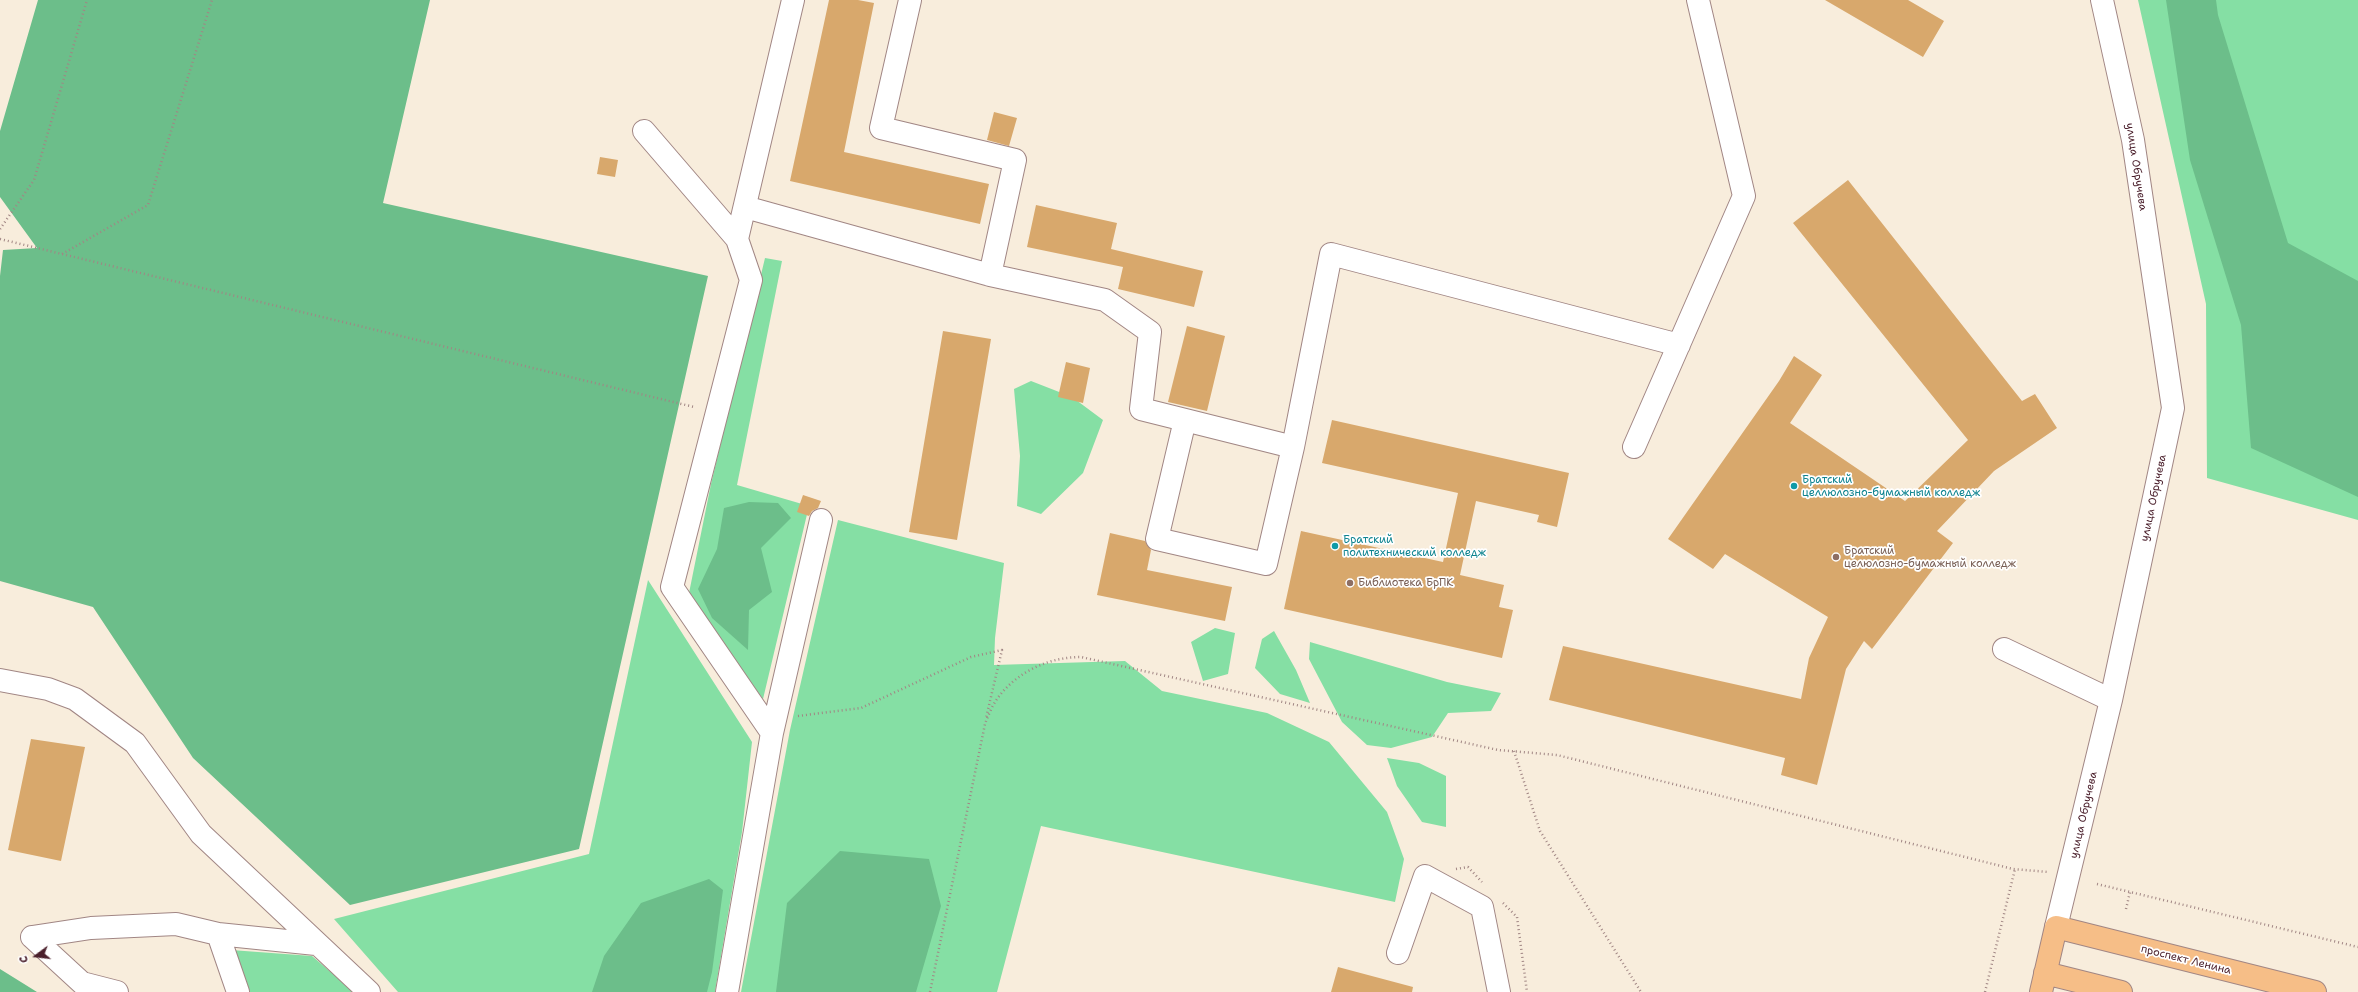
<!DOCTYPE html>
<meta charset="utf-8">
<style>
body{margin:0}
#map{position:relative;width:2358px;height:992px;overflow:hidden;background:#f8eddc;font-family:"Shantell Sans",sans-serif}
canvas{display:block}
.north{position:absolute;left:16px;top:936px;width:40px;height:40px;-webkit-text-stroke:3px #fff;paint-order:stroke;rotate:255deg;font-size:11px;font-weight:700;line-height:16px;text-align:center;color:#4a1f2b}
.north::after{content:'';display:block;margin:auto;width:14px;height:18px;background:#4a1f2b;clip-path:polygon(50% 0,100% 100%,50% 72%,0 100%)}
</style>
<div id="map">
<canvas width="2358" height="992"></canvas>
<div class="north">С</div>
</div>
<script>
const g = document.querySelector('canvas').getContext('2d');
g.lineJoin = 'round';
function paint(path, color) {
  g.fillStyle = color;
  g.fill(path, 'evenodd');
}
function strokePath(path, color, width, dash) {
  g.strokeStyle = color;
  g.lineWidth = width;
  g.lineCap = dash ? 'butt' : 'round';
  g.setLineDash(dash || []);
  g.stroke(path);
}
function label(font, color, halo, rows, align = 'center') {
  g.font = font + ' "Shantell Sans",sans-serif';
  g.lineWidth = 3.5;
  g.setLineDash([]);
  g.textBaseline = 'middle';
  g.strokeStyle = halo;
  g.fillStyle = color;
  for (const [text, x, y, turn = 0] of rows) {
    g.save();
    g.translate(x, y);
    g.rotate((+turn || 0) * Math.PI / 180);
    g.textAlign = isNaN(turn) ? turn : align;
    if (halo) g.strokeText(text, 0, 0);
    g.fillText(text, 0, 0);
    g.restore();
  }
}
paint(new Path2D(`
 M 2138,0 L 2358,0 L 2358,520 L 2207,478 L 2206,304 Z
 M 765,258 L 782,261 L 737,485 L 809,506 L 763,699 L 688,598 L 711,484 Z
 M 1031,381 L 1072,397 L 1103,420 L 1083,473 L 1041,514 L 1017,506 L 1020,456 L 1014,389 Z
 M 838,520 L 1004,563 L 995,638 L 994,665 L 1125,661 L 1162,691 L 1267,713 L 1329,742 L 1387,812 L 1404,859 L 1395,902 L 1041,826 L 997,992 L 741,992 L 790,730 Z
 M 648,580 L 752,742 L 742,832 L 715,992 L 398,992 L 334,919 L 589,854 Z
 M 1215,628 L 1235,633 L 1228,674 L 1203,681 L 1191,642 Z
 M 1274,631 L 1296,670 L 1310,703 L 1280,694 L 1255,668 L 1262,639 Z
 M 1310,642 L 1447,682 L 1501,693 L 1491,711 L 1448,713 L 1432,737 L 1391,748 L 1367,745 L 1342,722 L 1309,659 Z
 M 1387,758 L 1419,763 L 1446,776 L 1446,827 L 1422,822 L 1397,786 Z
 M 231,950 L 312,956 L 354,992 L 250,992 Z`), '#85dfa4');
paint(new Path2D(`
 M 38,0 L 430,0 L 383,203 L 708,276 L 579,849 L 350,905 L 193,758 L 93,607 L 0,581 L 0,276 L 3,250 L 37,248 L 0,197 L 0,131 Z
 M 2166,0 L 2216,0 L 2218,15 L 2288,243 L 2358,281 L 2358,497 L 2251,448 L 2241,325 L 2190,160 Z
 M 749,502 L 778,503 L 791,518 L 761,548 L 772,592 L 749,610 L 748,650 L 712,618 L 698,589 L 717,549 L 724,508 Z
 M 840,851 L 929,859 L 941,906 L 916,992 L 776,992 L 787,903 Z
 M 709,879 L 723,890 L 712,972 L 707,992 L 592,992 L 604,956 L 641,903 Z
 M 0,968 L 0,969 L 37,992 L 0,992 Z`), '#6cbe8a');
paint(new Path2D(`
 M 829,0 L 858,0 L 874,3 L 844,152 L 989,184 L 980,224 L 790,181 Z
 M 1825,0 L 1908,0 L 1944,21 L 1923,57 Z
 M 994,112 L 1017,118 L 1009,146 L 987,140 Z
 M 600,157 L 618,160 L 615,177 L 597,174 Z
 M 1848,180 L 2022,401 L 2035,394 L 2057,428 L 1994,471 L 1937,531 L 1953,543 L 1872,649 L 1864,641 L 1846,669 L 1817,785 L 1781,775 L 1785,758 L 1549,700 L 1563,646 L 1801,699 L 1809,658 L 1828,617 L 1725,554 L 1713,569 L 1668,539 L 1779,381 L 1794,356 L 1822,375 L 1790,423 L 1905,501 L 1968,440 L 1793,223 Z
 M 1036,205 L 1117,223 L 1111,249 L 1203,271 L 1194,307 L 1118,289 L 1123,267 L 1027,247 Z
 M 1187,326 L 1225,336 L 1207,411 L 1168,402 Z
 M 943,331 L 991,339 L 957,540 L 909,532 Z
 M 1066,362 L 1090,368 L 1083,403 L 1058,397 Z
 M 1332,420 L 1569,473 L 1557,527 L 1537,522 L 1539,515 L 1476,501 L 1460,575 L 1504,585 L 1499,607 L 1513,610 L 1502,658 L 1284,609 L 1301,531 L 1443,562 L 1458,493 L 1322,463 Z
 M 803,495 L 821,501 L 818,508 L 812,511 L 809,516 L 797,512 Z
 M 1110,533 L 1145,541 L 1151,550 L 1147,570 L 1232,587 L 1225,621 L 1097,595 Z
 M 31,739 L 85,747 L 61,861 L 8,850 Z
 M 1338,967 L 1413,987 L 1412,992 L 1331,992 Z`), '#d8a86c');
const minor = new Path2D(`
 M 644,131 L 737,239
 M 745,207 L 990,275 L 1015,160 L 881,128 L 910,0
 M 990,275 L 1105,300 L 1150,332 L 1141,409 L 1293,447 L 1331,254 L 1679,345
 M 1185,420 L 1157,539 L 1266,564 L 1293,447
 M 1634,447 L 1744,196 L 1698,0
 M 2004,649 L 2111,700
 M 0,680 L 48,689 L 75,699 L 135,743 L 201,834 L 369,992
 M 772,733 L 672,587 L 751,280 L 737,239 L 793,0
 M 2056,927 L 2111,700 L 2173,408 L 2133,140 L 2102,0
 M 218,934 L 316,944
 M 32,937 L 91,928 L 176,924 L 218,934 L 238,992
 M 32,937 L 82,983 L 117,992
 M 1398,953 L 1425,876 L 1482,907 L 1499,992
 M 727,992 L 772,733 L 821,520`);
const major = new Path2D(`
 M 2045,973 L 2121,992
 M 2041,992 L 2056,927 L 2315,992`);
strokePath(minor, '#a18684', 24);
strokePath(major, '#a18684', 24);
strokePath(new Path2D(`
 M 0,229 L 34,180 L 87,0
 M 0,239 L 694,407
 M 62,254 L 148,205 L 212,0
 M 798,716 L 861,708 L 971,657 L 1002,650 L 986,718
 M 1514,751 L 1540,831 L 1641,992
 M 1456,869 L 1468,867 L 1482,882
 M 2097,884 L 2358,947
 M 1503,903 L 1517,917 L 1527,992
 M 2126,909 L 2130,892
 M 930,992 L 985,724 C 988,716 992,706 997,699 C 1016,672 1049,657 1081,657 L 1498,750 L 1557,755 L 2013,869 L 2048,872
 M 1985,992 L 2015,869`), '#a18684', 2.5, [1, 3]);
strokePath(minor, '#fff', 22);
strokePath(major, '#f6be87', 22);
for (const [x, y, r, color] of [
 [1794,486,4,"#0f9aa8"],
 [1335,546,4,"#0f9aa8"],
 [1836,557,4,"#8d6e63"],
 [1350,583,4,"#8d6e63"]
]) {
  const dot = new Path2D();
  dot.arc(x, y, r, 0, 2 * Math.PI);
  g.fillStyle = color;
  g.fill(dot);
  strokePath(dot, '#fff', 1.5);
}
label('11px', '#4a1f2b', '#fff', [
 ["улица Обручева",2136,167,81],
 ["улица Обручева",2154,498,-78],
 ["улица Обручева",2084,815,-77],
 ["проспект Ленина",2186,960,14]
]);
label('11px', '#0d838f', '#fff', [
 ["Братский",1802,480],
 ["целлюлозно-бумажный колледж",1802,493],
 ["Братский",1343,540],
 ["политехнический колледж",1343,553]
], 'left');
label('11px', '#785e54', '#fff', [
 ["Братский",1844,551],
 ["целюлозно-бумажный колледж",1844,564],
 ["Библиотека БрПК",1358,583]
], 'left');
</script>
